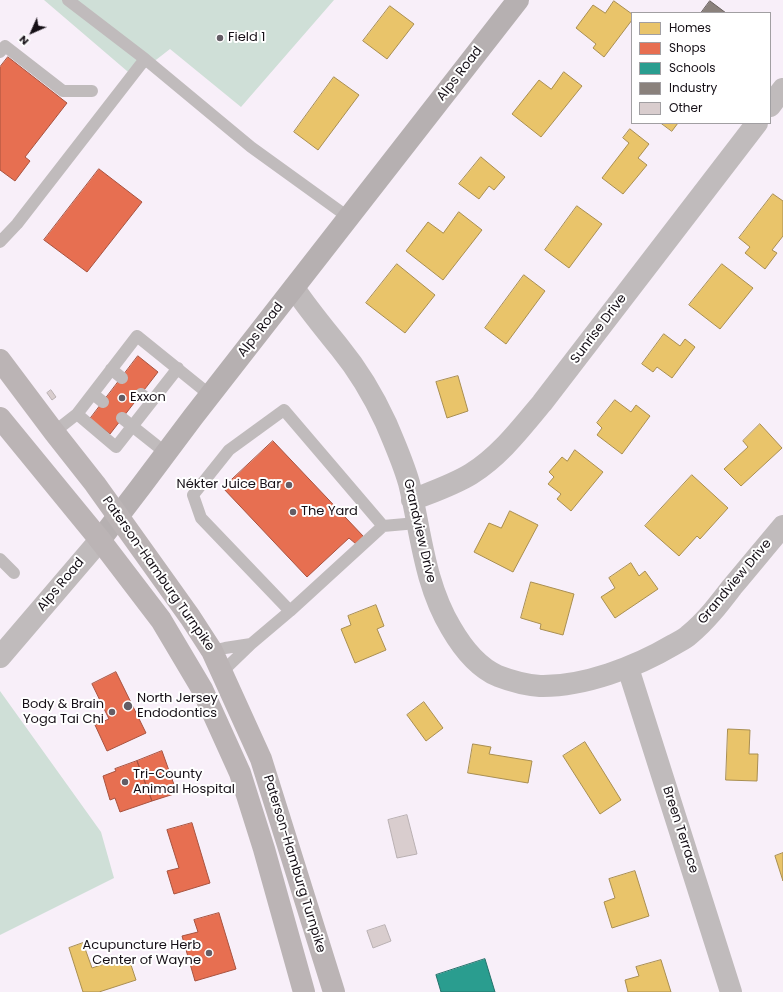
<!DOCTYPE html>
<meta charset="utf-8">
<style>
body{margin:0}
#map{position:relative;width:783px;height:992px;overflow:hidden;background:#f8eff9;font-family:Poppins,sans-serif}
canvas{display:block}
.legend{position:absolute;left:631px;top:12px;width:140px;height:112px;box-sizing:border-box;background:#fff;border:1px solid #a19fa2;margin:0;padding:5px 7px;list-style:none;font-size:12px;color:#150f16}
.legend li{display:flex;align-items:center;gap:8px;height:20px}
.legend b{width:20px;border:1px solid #a19fa2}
.north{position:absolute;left:12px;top:12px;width:40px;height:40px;-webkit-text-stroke:3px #fff;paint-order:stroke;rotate:225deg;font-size:11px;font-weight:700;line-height:16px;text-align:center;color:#150f16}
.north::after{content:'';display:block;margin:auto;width:14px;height:18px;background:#150f16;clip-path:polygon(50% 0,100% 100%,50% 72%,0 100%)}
</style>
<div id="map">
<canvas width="783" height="992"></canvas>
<ul class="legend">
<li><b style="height:11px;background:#e9c46a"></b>Homes</li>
<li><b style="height:11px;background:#e76f51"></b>Shops</li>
<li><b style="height:11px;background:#2a9d8f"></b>Schools</li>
<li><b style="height:11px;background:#8a817c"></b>Industry</li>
<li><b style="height:11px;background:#d9cdce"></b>Other</li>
</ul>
<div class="north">N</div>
</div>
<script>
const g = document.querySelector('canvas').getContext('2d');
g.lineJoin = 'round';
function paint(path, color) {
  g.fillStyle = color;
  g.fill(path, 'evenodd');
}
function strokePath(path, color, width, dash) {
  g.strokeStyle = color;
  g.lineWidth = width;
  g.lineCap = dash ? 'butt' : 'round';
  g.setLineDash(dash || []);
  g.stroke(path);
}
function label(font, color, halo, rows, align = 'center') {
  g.font = font + ' Poppins,sans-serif';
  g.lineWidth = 4;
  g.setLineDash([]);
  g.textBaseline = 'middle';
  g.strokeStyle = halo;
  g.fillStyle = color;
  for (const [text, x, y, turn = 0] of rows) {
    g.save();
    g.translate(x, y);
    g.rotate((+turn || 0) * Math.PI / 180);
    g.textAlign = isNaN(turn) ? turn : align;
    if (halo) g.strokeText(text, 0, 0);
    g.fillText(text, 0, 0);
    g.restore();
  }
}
paint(new Path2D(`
 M 44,0 L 334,0 L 241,107 L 170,49 L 134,77 Z
 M 0,691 L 101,832 L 114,878 L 0,935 Z`), '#cfdfd7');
const homes = new Path2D(`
 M 614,1 L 632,14 L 632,20 L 604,57 L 593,48 L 596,44 L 576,28 L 593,5 L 605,13 Z
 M 390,6 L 414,24 L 387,59 L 363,41 Z
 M 564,72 L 582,86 L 541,137 L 512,114 L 539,80 L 551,89 Z
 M 334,77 L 359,95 L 318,150 L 294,132 Z
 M 661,123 L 678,123 L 672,131 Z
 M 630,129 L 649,144 L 638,158 L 647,165 L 623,194 L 602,178 L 629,143 L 623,138 Z
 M 481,157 L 505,177 L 494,190 L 489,186 L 479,199 L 459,184 Z
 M 773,194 L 783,201 L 783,236 L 772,250 L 777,253 L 765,269 L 745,253 L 750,247 L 739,238 Z
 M 577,206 L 602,224 L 569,268 L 545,250 Z
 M 459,212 L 482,230 L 443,280 L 406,251 L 428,222 L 443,233 Z
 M 397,264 L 435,295 L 405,333 L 366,303 Z
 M 722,264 L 753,288 L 720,329 L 689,305 Z
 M 524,275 L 545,291 L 506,344 L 485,328 Z
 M 664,334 L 680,346 L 685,339 L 695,347 L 672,378 L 657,367 L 653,372 L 642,364 Z
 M 458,376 L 468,411 L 447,418 L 436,382 Z
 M 615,400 L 631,412 L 636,405 L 650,416 L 622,454 L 597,435 L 602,428 L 597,423 Z
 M 760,424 L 782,448 L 741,486 L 724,469 L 748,447 L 743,441 Z
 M 575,450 L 603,472 L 571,511 L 557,499 L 561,494 L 548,484 L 554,477 L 549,472 L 562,457 L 567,461 Z
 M 692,475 L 728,508 L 700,539 L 697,536 L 679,556 L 645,526 Z
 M 510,511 L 538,525 L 513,572 L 474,552 L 489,523 L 501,528 Z
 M 631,563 L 639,576 L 645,571 L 658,589 L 615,618 L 601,597 L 615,588 L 609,578 Z
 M 531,582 L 574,594 L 563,635 L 540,629 L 541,624 L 521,618 Z
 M 376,605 L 384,626 L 377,629 L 386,650 L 355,663 L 341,629 L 351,625 L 348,616 Z
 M 424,702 L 443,728 L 426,741 L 407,715 Z
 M 728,729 L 750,730 L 749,754 L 758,754 L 757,781 L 726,780 Z
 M 585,742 L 621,800 L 600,814 L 563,756 Z
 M 473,744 L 491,747 L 489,754 L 532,761 L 528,783 L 468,773 Z
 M 783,853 L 783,881 L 775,856 Z
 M 635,871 L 649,916 L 612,928 L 604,902 L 615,898 L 609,879 Z
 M 83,943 L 92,968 L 128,956 L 136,980 L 99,992 L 83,992 L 69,948 Z
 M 661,960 L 671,992 L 628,992 L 625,980 L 639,976 L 636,967 Z`);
paint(homes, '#e9c46a');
strokePath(homes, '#a98e51', 1);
const shops = new Path2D(`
 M 8,57 L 67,103 L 25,157 L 30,161 L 15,181 L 0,170 L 0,67 Z
 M 99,169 L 142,202 L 87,272 L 44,240 Z
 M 138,356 L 158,372 L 110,434 L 90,419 Z
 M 273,441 L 364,537 L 356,544 L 349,538 L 307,577 L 223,488 Z
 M 116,672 L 146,733 L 107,751 L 95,725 L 109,719 L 92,684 Z
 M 162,751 L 177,793 L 152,801 L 137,761 Z
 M 137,761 L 152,801 L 120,812 L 115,798 L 110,800 L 103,776 L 116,771 L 115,769 Z
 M 192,823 L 210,883 L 174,894 L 167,871 L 179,868 L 167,830 Z
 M 219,913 L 236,969 L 195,981 L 182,936 L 198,932 L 194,920 Z`);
paint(shops, '#e76f51');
strokePath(shops, '#a8523f', 1);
const schools = new Path2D(`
 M 485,959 L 495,992 L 441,992 L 436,975 Z`);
paint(schools, '#2a9d8f');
strokePath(schools, '#24726b', 1);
const industry = new Path2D(`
 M 710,1 L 726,13 L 701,13 Z`);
paint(industry, '#8a817c');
strokePath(industry, '#675f5d', 1);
const building = new Path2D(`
 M 51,390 L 56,397 L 52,400 L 47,393 Z
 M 407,815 L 417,854 L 397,858 L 388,820 Z
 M 385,925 L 391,941 L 373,948 L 367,931 Z`);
paint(building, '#d9cdce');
strokePath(building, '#b9b0b2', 1);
strokePath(new Path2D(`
 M 68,0 L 145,59
 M 0,52 L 5,46 L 63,91 L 92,91
 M 0,242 L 17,224 L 145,59 L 251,147 L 348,217
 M 111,369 L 122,378
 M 93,394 L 103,402
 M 141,394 L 151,402
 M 77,414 L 116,447 L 178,368
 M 122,418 L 166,453
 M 54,432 L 77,414 L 137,336 L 210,395
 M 383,526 L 284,410 L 229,450 L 193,495 L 201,518 L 290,611 L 383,526 L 417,523
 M 0,559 L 14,573
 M 251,644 L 290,611
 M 212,651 L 225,648 L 251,644 L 222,672`), '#c0bbbc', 12);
strokePath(new Path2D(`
 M 770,106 L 783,89
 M 294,288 C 308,309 324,328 340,348 C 358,370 374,397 386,423 C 394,442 403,462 409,483 C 421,532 424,583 451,628 C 462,647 477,667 498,676 C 511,681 526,685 540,686 C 583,687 636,667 673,645 C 678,642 685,639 689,635 C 706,621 719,604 732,587 C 749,567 766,546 783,526
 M 412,500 C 432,492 453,485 471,474 C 500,456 521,428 542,403 L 757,123
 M 628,668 L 731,992`), '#c0bbbc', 22);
strokePath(new Path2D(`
 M 0,657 L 100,540`), '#c0bbbc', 22);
strokePath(new Path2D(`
 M 100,540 L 142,485 L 193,417 L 518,0`), '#b6b0b1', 22);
strokePath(new Path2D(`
 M 0,360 L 54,432 L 95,484 L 190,617 L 212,651 L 261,759 L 334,992
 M 0,418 L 100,540 L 161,620 L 202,689 L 240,773 L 264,849 L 304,992`), '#bbb4b5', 22);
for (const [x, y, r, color] of [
 [220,38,4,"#645d65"],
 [122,398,4,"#645d65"],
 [289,485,4,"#645d65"],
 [293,512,4,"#645d65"],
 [128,706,5,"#645d65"],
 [112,712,4,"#645d65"],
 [125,782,4,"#645d65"],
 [209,953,4,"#645d65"]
]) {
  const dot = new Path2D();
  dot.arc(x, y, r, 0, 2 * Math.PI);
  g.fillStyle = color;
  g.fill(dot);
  strokePath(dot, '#fff', 1.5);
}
label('13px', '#150f16', '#fff', [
 ["Field 1",228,38],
 ["Exxon",130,398],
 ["Nékter Juice Bar",281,485,"right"],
 ["The Yard",301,512],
 ["North Jersey",137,699],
 ["Endodontics",137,714],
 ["Body & Brain",104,705,"right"],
 ["Yoga Tai Chi",104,720,"right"],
 ["Tri-County",133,775],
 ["Animal Hospital",133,790],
 ["Acupuncture Herb",201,946,"right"],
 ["Center of Wayne",201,961,"right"]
], 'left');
label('13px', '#150f16', '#fff', [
 ["Alps Road",460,74,-52],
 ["Sunrise Drive",599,329,-53],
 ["Alps Road",261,330,-52],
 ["Grandview Drive",419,531,77],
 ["Paterson-Hamburg Turnpike",158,574,55],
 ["Grandview Drive",735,582,-50],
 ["Alps Road",61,585,-50],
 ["Breen Terrace",680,830,72],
 ["Paterson-Hamburg Turnpike",294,864,73]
]);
</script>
